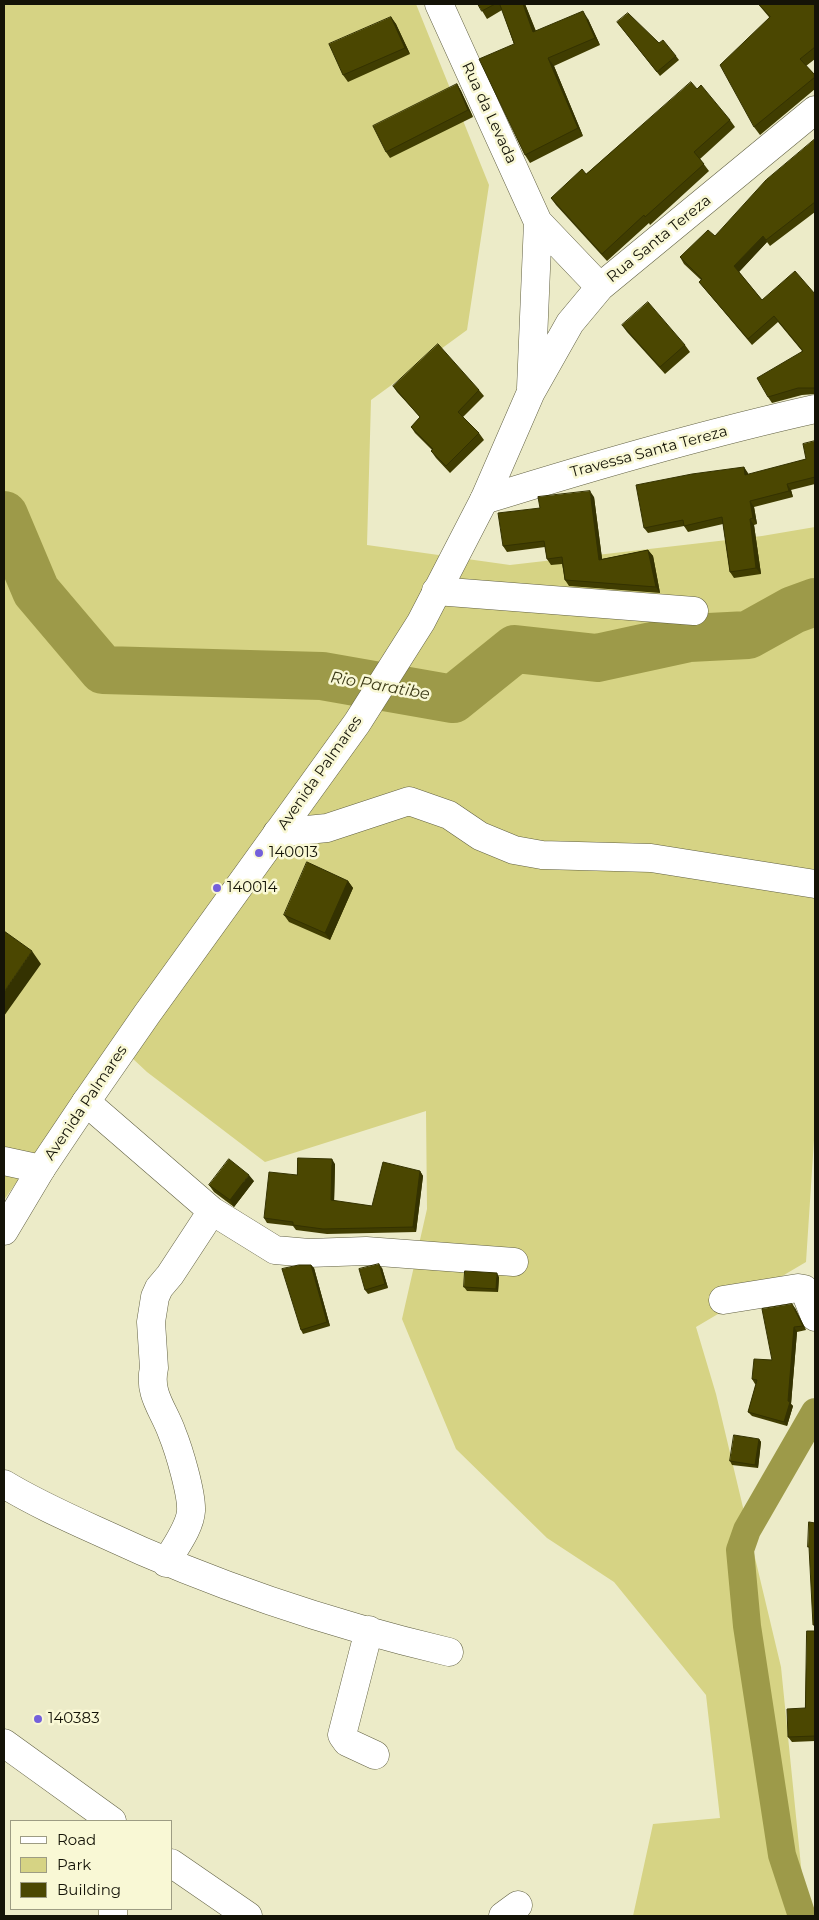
<!DOCTYPE html>
<style>
body{margin:0}
#map{position:relative;width:819px;height:1920px;overflow:hidden;background:#ecebc8;font-family:Montserrat,sans-serif}
canvas{display:block}
.frame{position:absolute;inset:0;border:5px solid #141307;pointer-events:none}
.legend{position:absolute;left:10px;top:1820px;width:162px;height:90px;box-sizing:border-box;background:#f9f8d5;border:1px solid #9d9c83;margin:0;padding:6px 9px;list-style:none;font-size:15px;color:#141307}
.legend li{display:flex;align-items:center;gap:10px;height:25px}
.legend b{width:25px;border:1px solid #9d9c83}
</style>
<div id="map">
<canvas width="819" height="1920"></canvas>
<div class="frame"></div>
<ul class="legend">
<li><b style="height:6px;background:#fff"></b>Road</li>
<li><b style="height:14px;background:#d6d384"></b>Park</li>
<li><b style="height:14px;background:#4b4701"></b>Building</li>
</ul>
</div>
<script>
const g = document.querySelector('canvas').getContext('2d');
g.lineJoin = 'round';
function paint(path, color) {
  g.fillStyle = color;
  g.fill(path, 'evenodd');
}
function strokePath(path, color, width, dash) {
  g.strokeStyle = color;
  g.lineWidth = width;
  g.lineCap = dash ? 'butt' : 'round';
  g.setLineDash(dash || []);
  g.stroke(path);
}
function label(font, color, halo, rows, align = 'center') {
  g.font = font + ' Montserrat,sans-serif';
  g.lineWidth = 5;
  g.setLineDash([]);
  g.textBaseline = 'middle';
  g.strokeStyle = halo;
  g.fillStyle = color;
  for (const [text, x, y, turn = 0] of rows) {
    g.save();
    g.translate(x, y);
    g.rotate((+turn || 0) * Math.PI / 180);
    g.textAlign = isNaN(turn) ? turn : align;
    if (halo) g.strokeText(text, 0, 0);
    g.fillText(text, 0, 0);
    g.restore();
  }
}
paint(new Path2D(`
 M 4,4 L 416,4 L 489,185 L 467,330 L 371,400 L 367,545 L 510,565 L 762,536 L 815,527 L 815,1125 L 806,1262 L 696,1327 L 716,1394 L 781,1667 L 806,1916 L 633,1916 L 653,1824 L 720,1818 L 706,1695 L 614,1582 L 547,1538 L 456,1449 L 402,1319 L 427,1209 L 426,1111 L 265,1162 L 147,1072 L 115,1042 L 4,1200 Z`), '#d6d384');
strokePath(new Path2D(`
 M 802,1916 L 782,1855 L 747,1626 L 740,1550 L 747,1530 L 815,1412`), '#9d9a49', 28);
strokePath(new Path2D(`
 M 4,515 L 36,591 L 103,670 L 322,676 L 453,699 L 515,649 L 597,658 L 689,638 L 748,635 L 793,610 L 815,602`), '#9d9a49', 48);
const minor = new Path2D(`
 M 484,500 C 593,466 703,434 815,409
 M 436,591 L 694,611
 M 277,833 L 327,828 L 409,801 L 449,815 L 480,836 L 514,850 L 542,855 L 651,858 L 815,884
 M 86,1102 L 212,1211 L 275,1250 L 309,1253 L 366,1251 L 514,1262
 M 4,1161 L 41,1169
 M 723,1300 L 798,1288 L 804,1289 L 815,1317
 M 4,1484 C 35,1503 69,1518 102,1533 C 213,1585 330,1624 449,1652
 M 166,1563 C 174,1548 190,1528 191,1511 C 192,1494 179,1450 172,1433 C 164,1410 148,1394 154,1368 L 151,1322 L 155,1297 L 159,1288 L 170,1275 L 212,1211
 M 369,1630 L 342,1735 L 347,1742 L 375,1755
 M 4,1743 L 112,1821
 M 171,1863 L 248,1916
 M 113,1909 L 113,1916
 M 503,1916 L 518,1905`);
const major = new Path2D(`
 M 439,4 L 538,222 L 600,287
 M 531,388 L 538,222
 M 4,1231 L 41,1169 L 86,1102 L 147,1014 L 357,723 L 421,622 L 484,500 L 531,392 L 570,323 L 600,287 L 815,110`);
strokePath(minor, '#626143', 29);
strokePath(major, '#626143', 29);
strokePath(minor, '#fff', 28);
strokePath(major, '#fff', 28);
paint(new Path2D(`
 M 478,4 L 525,4 L 536,31 L 588,19 L 600,45 L 554,66 L 583,136 L 530,163 L 525,155 L 514,44 L 502,10 L 487,19 Z
 M 758,4 L 815,4 L 815,59 L 806,66 L 815,75 L 815,89 L 760,135 L 754,127 L 769,17 Z
 M 391,17 L 396,24 L 410,54 L 348,82 L 343,75 Z
 M 617,22 L 676,56 L 679,60 L 660,76 Z
 M 457,84 L 461,91 L 473,117 L 390,158 L 386,152 Z
 M 697,89 L 730,120 L 735,127 L 700,159 L 709,171 L 650,225 L 649,223 L 607,261 L 556,205 L 551,198 L 586,174 Z
 M 815,139 L 815,212 L 770,246 L 767,242 L 739,272 L 762,300 L 815,294 L 815,394 L 802,395 L 772,403 L 768,397 L 802,351 L 778,322 L 752,345 L 704,288 L 699,282 L 701,280 L 684,264 L 680,257 L 715,236 Z
 M 622,325 L 685,345 L 690,352 L 665,374 L 627,332 Z
 M 393,386 L 479,390 L 484,396 L 463,417 L 479,433 L 484,440 L 450,473 L 436,458 L 431,451 L 432,450 L 415,433 L 411,427 L 420,417 L 397,392 Z
 M 815,441 L 815,484 L 791,490 L 793,497 L 754,507 L 757,524 L 754,525 L 761,574 L 734,578 L 730,572 L 723,524 L 688,532 L 684,526 L 648,533 L 644,528 L 744,467 L 748,475 L 806,459 Z
 M 594,497 L 602,559 L 648,550 L 653,556 L 660,593 L 569,586 L 565,580 L 562,564 L 551,565 L 547,559 L 545,547 L 507,552 L 503,546 L 540,508 Z
 M 348,881 L 353,888 L 330,940 L 289,922 L 284,915 Z
 M 335,1164 L 334,1201 L 372,1206 L 420,1171 L 423,1176 L 416,1232 L 327,1234 L 296,1230 L 293,1226 L 267,1223 L 264,1218 L 297,1175 Z
 M 254,1181 L 234,1207 L 214,1192 L 209,1185 Z
 M 311,1265 L 314,1268 L 330,1326 L 303,1334 L 301,1330 Z
 M 382,1268 L 388,1288 L 368,1294 L 365,1290 Z
 M 499,1277 L 498,1292 L 467,1291 L 464,1287 Z
 M 795,1308 L 806,1330 L 797,1332 L 791,1404 L 793,1406 L 787,1426 L 752,1416 L 748,1412 L 756,1384 L 755,1384 L 752,1379 L 772,1360 Z
 M 759,1439 L 761,1442 L 758,1468 L 732,1465 L 730,1461 Z
 M 815,1631 L 815,1741 L 792,1742 L 788,1737 L 805,1708 Z`), '#403d01');
paint(new Path2D(`
 M 523,4 L 525,4 L 539,40 L 533,32 Z
 M 583,11 L 588,19 L 600,45 L 595,38 Z
 M 391,17 L 396,24 L 410,54 L 405,48 Z
 M 548,58 L 554,66 L 583,136 L 578,128 Z
 M 457,84 L 461,91 L 473,117 L 468,110 Z
 M 763,236 L 767,242 L 738,273 L 734,266 Z
 M 744,467 L 748,473 L 749,481 L 745,475 Z
 M 787,484 L 791,490 L 793,497 L 789,491 Z
 M 590,491 L 594,497 L 603,566 L 599,560 Z
 M 750,501 L 754,507 L 757,524 L 753,518 Z
 M 750,519 L 754,525 L 761,574 L 756,568 Z
 M 648,550 L 653,556 L 660,593 L 656,587 Z
 M 348,881 L 353,888 L 330,940 L 325,933 Z
 M 32,951 L 41,964 L 4,1016 L 4,992 Z
 M 332,1159 L 335,1164 L 334,1205 L 331,1200 Z
 M 420,1171 L 423,1176 L 416,1232 L 413,1227 Z
 M 249,1175 L 254,1181 L 234,1207 L 230,1200 Z
 M 379,1264 L 382,1268 L 388,1288 L 385,1284 Z
 M 311,1265 L 314,1268 L 330,1326 L 327,1322 Z
 M 497,1273 L 499,1277 L 498,1292 L 496,1289 Z
 M 792,1304 L 795,1308 L 806,1330 L 803,1326 Z
 M 794,1327 L 797,1332 L 791,1404 L 793,1406 L 787,1426 L 784,1422 L 788,1401 Z
 M 759,1439 L 761,1442 L 758,1468 L 755,1465 Z`), '#343201');
const building = new Path2D(`
 M 478,4 L 495,4 L 482,11 Z
 M 500,4 L 523,4 L 533,32 L 583,11 L 595,38 L 548,58 L 578,128 L 525,155 L 479,59 L 514,44 Z
 M 759,4 L 815,4 L 815,47 L 800,59 L 815,75 L 815,77 L 754,127 L 720,65 L 770,17 Z
 M 628,13 L 659,43 L 663,40 L 676,56 L 657,72 L 617,22 Z
 M 391,17 L 405,48 L 343,75 L 329,44 Z
 M 691,82 L 697,89 L 701,85 L 730,120 L 694,152 L 704,164 L 645,217 L 644,215 L 602,254 L 551,198 L 582,169 L 586,174 Z
 M 457,84 L 468,110 L 386,152 L 373,126 Z
 M 815,139 L 815,202 L 766,240 L 763,236 L 734,266 L 762,300 L 795,271 L 815,294 L 815,388 L 798,388 L 768,397 L 757,378 L 803,351 L 774,316 L 748,339 L 699,282 L 702,279 L 680,257 L 708,230 L 715,236 L 766,180 Z
 M 648,302 L 685,345 L 660,367 L 622,325 Z
 M 438,344 L 479,390 L 458,412 L 479,433 L 446,466 L 431,451 L 433,449 L 411,427 L 420,417 L 393,386 Z
 M 815,441 L 815,477 L 787,484 L 789,491 L 750,501 L 753,518 L 750,519 L 756,568 L 730,572 L 722,517 L 684,526 L 683,520 L 644,528 L 636,485 L 692,474 L 744,467 L 745,475 L 806,459 L 803,444 Z
 M 590,491 L 599,560 L 648,550 L 656,587 L 565,580 L 562,557 L 547,559 L 544,541 L 503,546 L 498,513 L 540,508 L 538,497 Z
 M 307,862 L 348,881 L 325,933 L 284,915 Z
 M 4,931 L 32,951 L 4,992 Z
 M 298,1158 L 332,1159 L 331,1200 L 372,1206 L 383,1162 L 420,1171 L 413,1227 L 323,1229 L 293,1225 L 293,1222 L 264,1218 L 269,1172 L 297,1175 Z
 M 229,1159 L 249,1175 L 230,1200 L 209,1185 Z
 M 379,1264 L 385,1284 L 365,1290 L 359,1269 Z
 M 299,1265 L 311,1265 L 327,1322 L 301,1330 L 282,1269 Z
 M 465,1271 L 497,1273 L 496,1289 L 464,1287 Z
 M 792,1304 L 803,1326 L 794,1327 L 788,1401 L 790,1402 L 784,1422 L 748,1412 L 757,1380 L 752,1379 L 754,1359 L 772,1360 L 762,1309 Z
 M 734,1435 L 759,1439 L 755,1465 L 730,1461 Z
 M 809,1522 L 815,1523 L 815,1625 L 813,1625 L 809,1547 L 808,1547 Z
 M 807,1631 L 815,1631 L 815,1736 L 788,1737 L 787,1709 L 805,1708 Z`);
paint(building, '#4b4701');
strokePath(building, '#343201', 1);
for (const [x, y, r, color] of [
 [259,853,5,"#7460db"],
 [217,888,5,"#7460db"],
 [38,1719,5,"#7460db"]
]) {
  const dot = new Path2D();
  dot.arc(x, y, r, 0, 2 * Math.PI);
  g.fillStyle = color;
  g.fill(dot);
  strokePath(dot, '#f9f8d5', 2);
}
label('15px', '#141307', '#f9f8d5', [
 ["Rua da Levada",489,113,65],
 ["Rua Santa Tereza",659,239,-39],
 ["Travessa Santa Tereza",649,452,-15],
 ["Avenida Palmares",320,773,-55],
 ["Avenida Palmares",86,1103,-56]
]);
label('15px', '#141307', '#f9f8d5', [
 ["140013",269,853],
 ["140014",227,888],
 ["140383",48,1719]
], 'left');
label('italic 16px', '#3b3916', '#f9f8d5', [
 ["Rio Paratibe",380,686,10]
]);
</script>
